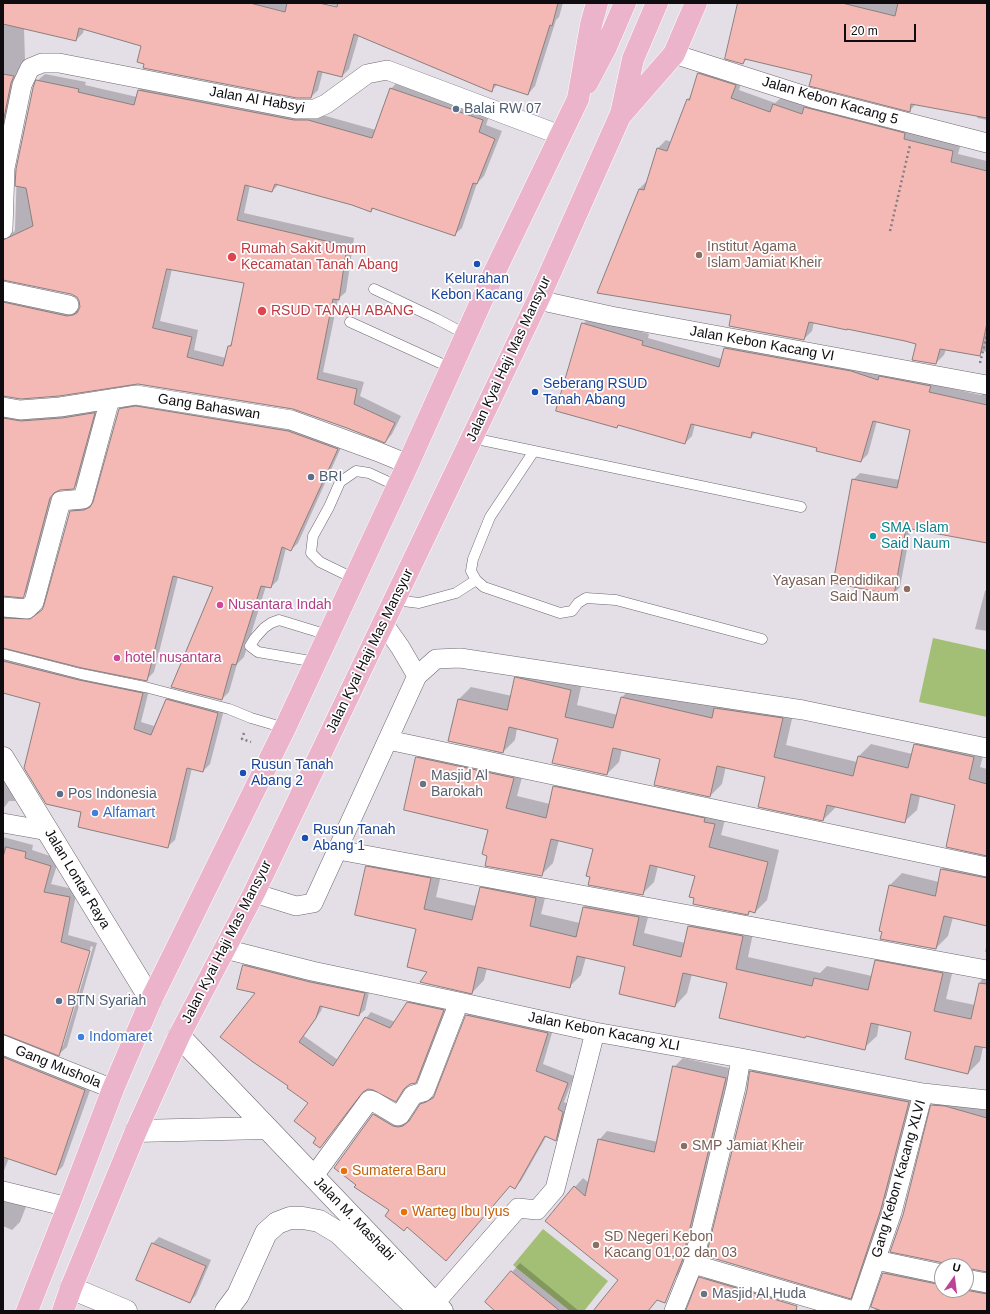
<!DOCTYPE html>
<style>
body{margin:0}
#map{position:relative;width:990px;height:1314px;overflow:hidden;background:#e4dee7;font-family:Arial,sans-serif}
canvas{display:block}
.frame{position:absolute;inset:0;border:4px solid #0e0c0f;pointer-events:none}
.north{position:absolute;left:934px;top:1258px;width:40px;height:40px;box-sizing:border-box;background:#fff;border:1px solid #9f9e9f;border-radius:50%;rotate:14deg;font-size:11px;font-weight:700;line-height:16px;text-align:center;color:#0e0c0f}
.north::after{content:'';display:block;margin:auto;width:14px;height:18px;background:#b49;clip-path:polygon(50% 0,100% 100%,50% 72%,0 100%)}
.scale{position:absolute;left:844px;top:24px;width:72px;height:18px;box-sizing:border-box;border:2px solid #0e0c0f;border-top:0;padding-left:5px;font-size:12px;line-height:14px;white-space:nowrap;color:#0e0c0f;-webkit-text-stroke:3px #fff;paint-order:stroke}
</style>
<div id="map">
<canvas width="990" height="1314"></canvas>
<div class="frame"></div>
<div class="north">U</div>
<div class="scale">20 m</div>
</div>
<script>
const g = document.querySelector('canvas').getContext('2d');
g.lineJoin = 'round';
function paint(path, color) {
  g.fillStyle = color;
  g.fill(path, 'evenodd');
}
function strokePath(path, color, width, dash) {
  g.strokeStyle = color;
  g.lineWidth = width;
  g.lineCap = dash ? 'butt' : 'round';
  g.setLineDash(dash || []);
  g.stroke(path);
}
function label(font, color, halo, rows, align = 'center') {
  g.font = font + ' Arial,sans-serif';
  g.lineWidth = 3.5;
  g.setLineDash([]);
  g.textBaseline = 'middle';
  g.strokeStyle = halo;
  g.fillStyle = color;
  for (const [text, x, y, turn = 0] of rows) {
    g.save();
    g.translate(x, y);
    g.rotate((+turn || 0) * Math.PI / 180);
    g.textAlign = isNaN(turn) ? turn : align;
    if (halo) g.strokeText(text, 0, 0);
    g.fillText(text, 0, 0);
    g.restore();
  }
}
paint(new Path2D(`
 M 933,638 L 987,650 L 987,717 L 919,702 Z
 M 543,1229 L 608,1281 L 584,1311 L 570,1311 L 513,1265 Z`), '#a3bf75');
paint(new Path2D(`
 M 3,3 L 315,3 L 341,9 L 342,7 L 324,3 L 563,3 L 559,17 L 556,20 L 535,86 L 528,94 L 498,84 L 492,90 L 359,35 L 349,69 L 342,76 L 323,71 L 318,90 L 311,97 L 145,63 L 142,46 L 84,29 L 83,33 L 76,40 L 24,28 L 25,60 L 18,75 L 3,150 Z
 M 739,3 L 987,3 L 987,120 L 977,118 L 978,115 L 916,104 L 909,111 L 813,74 L 747,59 L 743,63 Z
 M 707,66 L 743,77 L 739,90 L 775,103 L 782,97 L 961,143 L 958,154 L 987,161 L 987,352 L 983,351 L 980,355 L 946,349 L 944,355 L 936,363 L 917,343 L 814,322 L 812,331 L 804,339 L 732,315 L 639,189 L 647,181 L 658,148 L 666,140 L 671,142 L 687,100 L 691,96 L 699,74 Z
 M 45,74 L 86,82 L 85,85 L 137,97 L 139,90 L 146,83 L 315,113 L 376,130 L 391,89 L 398,81 L 490,113 L 486,125 L 502,131 L 484,176 L 477,183 L 462,228 L 454,235 L 374,208 L 371,211 L 352,204 L 279,184 L 272,191 L 250,185 L 244,213 L 354,238 L 346,292 L 338,299 L 323,372 L 364,382 L 360,396 L 401,416 L 392,434 L 385,442 L 293,408 L 138,383 L 3,396 L 3,292 L 75,309 L 81,308 L 80,301 L 77,296 L 72,293 L 3,279 L 3,230 L 10,233 L 14,232 L 15,230 L 17,169 L 37,81 ZM 172,269 L 245,282 L 233,342 L 229,346 L 226,358 L 194,350 L 198,330 L 160,321 Z
 M 590,317 L 649,334 L 648,338 L 722,359 L 724,348 L 732,341 L 937,379 L 936,385 L 981,395 L 984,392 L 987,393 L 987,542 L 911,528 L 900,587 L 893,594 L 853,480 L 860,473 L 900,480 L 911,429 L 877,421 L 868,454 L 861,461 L 818,447 L 756,432 L 751,437 L 695,424 L 692,436 L 685,443 L 619,425 L 616,427 L 583,324 Z
 M 127,402 L 296,424 L 344,441 L 298,543 L 291,550 L 286,548 L 278,580 L 271,587 L 266,586 L 244,657 L 237,664 L 229,692 L 222,699 L 214,587 L 178,577 L 154,672 L 146,680 L 4,646 L 4,649 L 9,653 L 150,686 L 141,722 L 154,726 L 166,700 L 174,692 L 225,706 L 210,764 L 203,771 L 192,768 L 175,840 L 167,847 L 83,811 L 41,702 L 3,692 L 3,608 L 10,611 L 39,612 L 44,608 L 71,512 L 78,504 L 95,502 L 120,409 Z
 M 102,406 L 81,480 L 74,488 L 57,490 L 31,588 L 22,597 L 3,595 L 3,408 Z
 M 987,589 L 987,631 L 975,629 L 985,591 Z
 M 528,666 L 583,678 L 577,705 L 618,715 L 622,697 L 634,685 L 795,706 L 786,745 L 857,762 L 859,756 L 871,744 L 912,754 L 915,745 L 927,732 L 986,745 L 980,767 L 987,769 L 987,855 L 957,804 L 920,796 L 917,810 L 904,822 L 836,806 L 835,808 L 823,820 L 767,776 L 726,766 L 722,784 L 710,796 L 661,758 L 622,749 L 619,762 L 607,774 L 559,738 L 517,728 L 515,740 L 503,752 L 459,699 L 471,687 L 512,696 L 516,678 Z
 M 429,746 L 525,766 L 517,796 L 550,804 L 554,787 L 566,775 L 727,812 L 721,835 L 779,850 L 767,900 L 755,912 L 751,911 L 748,914 L 696,875 L 658,866 L 654,882 L 642,894 L 591,876 L 594,849 L 559,840 L 553,863 L 541,875 L 488,855 L 489,830 L 417,758 Z
 M 3,762 L 22,794 L 15,801 L 9,801 L 3,809 Z
 M 3,837 L 33,845 L 32,850 L 59,859 L 51,884 L 77,890 L 68,935 L 97,943 L 67,1047 L 59,1054 L 7,1034 L 3,1034 ZM 91,946 L 93,947 L 63,1046 L 61,1046 Z
 M 379,855 L 443,866 L 436,897 L 476,906 L 481,888 L 493,876 L 548,886 L 541,914 L 580,923 L 584,907 L 597,895 L 651,905 L 644,933 L 685,943 L 689,926 L 701,914 L 755,924 L 748,957 L 820,973 L 827,966 L 872,976 L 876,961 L 888,949 L 955,961 L 946,999 L 975,1005 L 981,980 L 987,975 L 987,1047 L 983,1047 L 980,1061 L 968,1073 L 912,1031 L 879,1024 L 877,1036 L 864,1048 L 728,983 L 692,974 L 687,993 L 675,1006 L 626,967 L 586,957 L 581,975 L 569,987 L 487,968 L 484,980 L 472,993 L 428,971 L 417,928 L 367,867 Z
 M 954,857 L 987,864 L 987,925 L 953,917 L 948,936 L 936,948 L 890,885 L 902,873 L 939,882 L 942,869 Z
 M 987,943 L 987,952 L 985,952 Z
 M 250,960 L 370,988 L 365,1010 L 359,1015 L 323,1006 L 321,1011 L 304,1036 L 338,1060 L 366,1018 L 371,1012 L 395,1022 L 408,1003 L 414,997 L 449,1004 L 422,1076 L 416,1082 L 408,1085 L 395,1100 L 377,1090 L 367,1088 L 362,1092 L 326,1141 L 320,1147 L 309,1103 L 290,1086 L 257,992 L 244,965 Z
 M 474,1008 L 554,1026 L 543,1064 L 574,1076 L 564,1102 L 570,1105 L 563,1133 L 556,1139 L 547,1135 L 521,1181 L 514,1188 L 510,1185 L 390,1210 L 374,1114 L 381,1107 L 406,1120 L 411,1119 L 421,1105 L 428,1098 L 435,1096 L 467,1015 Z
 M 3,1046 L 93,1082 L 63,1166 L 55,1174 L 9,1158 L 3,1173 Z
 M 683,1058 L 734,1069 L 684,1267 L 648,1311 L 594,1311 L 619,1280 L 575,1187 L 583,1178 L 589,1183 L 599,1140 L 607,1131 L 658,1142 L 674,1067 Z
 M 758,1064 L 916,1094 L 889,1200 L 858,1290 L 850,1297 L 748,1090 L 751,1071 Z
 M 940,1098 L 987,1109 L 987,1271 L 966,1267 L 966,1266 L 951,1266 L 904,1215 L 932,1105 Z
 M 3,1191 L 29,1199 L 20,1222 L 12,1230 L 3,1226 Z
 M 159,1237 L 211,1260 L 196,1295 L 190,1302 L 153,1243 Z
 M 520,1263 L 579,1311 L 497,1311 L 512,1272 Z
 M 891,1266 L 942,1277 L 942,1290 L 966,1290 L 966,1280 L 987,1286 L 987,1311 L 879,1311 L 875,1310 L 884,1273 Z
 M 712,1272 L 782,1292 L 772,1311 L 687,1311 L 705,1279 Z`), '#0003');
const building = new Path2D(`
 M 3,3 L 250,3 L 285,12 L 287,3 L 319,3 L 337,7 L 338,3 L 558,3 L 552,26 L 550,25 L 528,95 L 494,84 L 492,92 L 354,34 L 342,77 L 318,71 L 311,98 L 297,98 L 143,68 L 144,64 L 137,62 L 141,46 L 79,28 L 76,41 L 3,24 Z
 M 738,3 L 842,3 L 895,16 L 898,3 L 987,3 L 987,118 L 911,104 L 910,112 L 809,86 L 812,75 L 745,59 L 743,64 L 725,59 Z
 M 698,73 L 736,85 L 731,98 L 770,112 L 773,104 L 802,114 L 804,107 L 905,133 L 904,139 L 953,151 L 951,162 L 987,171 L 987,323 L 980,356 L 940,349 L 936,364 L 912,360 L 916,344 L 905,341 L 847,329 L 847,330 L 809,322 L 804,340 L 729,326 L 731,315 L 597,293 L 639,189 L 644,190 L 657,148 L 667,151 L 687,99 L 689,100 Z
 M 3,74 L 14,76 L 11,83 L 3,123 Z
 M 36,80 L 79,89 L 78,92 L 134,105 L 138,90 L 294,120 L 308,120 L 372,138 L 390,88 L 483,120 L 479,132 L 495,139 L 477,184 L 473,183 L 455,236 L 372,208 L 371,212 L 352,205 L 275,184 L 272,192 L 245,185 L 237,220 L 347,246 L 339,300 L 333,299 L 317,379 L 357,389 L 354,404 L 395,423 L 385,443 L 347,428 L 293,409 L 138,384 L 59,396 L 21,399 L 3,396 L 3,302 L 67,316 L 73,315 L 77,313 L 80,307 L 79,301 L 77,297 L 71,294 L 3,280 L 3,240 L 33,226 L 26,188 L 15,186 L 16,169 L 33,88 ZM 167,269 L 244,283 L 231,346 L 228,346 L 223,366 L 187,357 L 192,337 L 153,328 Z
 M 582,323 L 643,341 L 642,345 L 719,367 L 724,348 L 851,371 L 878,380 L 879,376 L 931,386 L 929,392 L 987,405 L 987,543 L 906,528 L 894,595 L 833,583 L 852,479 L 897,488 L 910,430 L 873,421 L 861,462 L 816,451 L 817,448 L 752,432 L 751,438 L 691,424 L 685,444 L 618,425 L 617,428 L 556,411 Z
 M 136,406 L 288,431 L 338,449 L 291,551 L 282,547 L 271,588 L 261,586 L 236,665 L 232,664 L 222,700 L 171,687 L 213,587 L 173,576 L 147,681 L 82,668 L 3,648 L 3,618 L 30,619 L 42,610 L 44,605 L 70,511 L 84,510 L 90,507 L 93,502 L 119,409 Z
 M 95,413 L 74,489 L 60,490 L 54,493 L 50,498 L 24,596 L 23,598 L 3,596 L 3,418 L 21,421 L 62,418 Z
 M 3,661 L 79,680 L 143,693 L 134,729 L 151,735 L 166,699 L 218,713 L 203,772 L 187,768 L 168,848 L 78,827 L 81,812 L 46,804 L 24,768 L 40,703 L 3,693 Z
 M 515,677 L 571,690 L 565,717 L 613,728 L 621,697 L 712,718 L 714,708 L 783,718 L 774,757 L 853,776 L 858,756 L 908,768 L 914,744 L 974,757 L 969,779 L 987,784 L 987,856 L 946,847 L 955,805 L 911,794 L 905,823 L 827,805 L 823,821 L 758,807 L 765,777 L 717,766 L 710,797 L 654,785 L 660,759 L 613,748 L 607,775 L 552,763 L 558,739 L 509,727 L 503,753 L 448,741 L 458,699 L 507,710 Z
 M 416,757 L 514,778 L 506,808 L 546,818 L 553,786 L 705,818 L 704,822 L 715,824 L 709,847 L 768,862 L 755,913 L 749,911 L 748,915 L 693,904 L 694,898 L 689,897 L 695,876 L 650,865 L 643,895 L 588,885 L 590,877 L 586,876 L 593,849 L 551,839 L 542,876 L 485,866 L 487,856 L 482,854 L 488,830 L 404,810 Z
 M 6,847 L 26,852 L 25,858 L 51,866 L 44,892 L 70,897 L 61,942 L 90,951 L 59,1056 L 3,1034 L 3,858 Z
 M 366,866 L 431,878 L 424,909 L 472,920 L 480,887 L 536,898 L 530,926 L 576,937 L 583,907 L 639,917 L 633,945 L 681,957 L 688,926 L 743,936 L 736,969 L 812,986 L 814,978 L 868,990 L 875,960 L 943,973 L 934,1011 L 971,1019 L 979,983 L 987,984 L 987,1048 L 975,1046 L 968,1074 L 905,1059 L 911,1032 L 871,1023 L 865,1050 L 806,1036 L 805,1038 L 719,1018 L 727,983 L 683,973 L 675,1007 L 619,994 L 625,967 L 577,956 L 570,988 L 478,967 L 472,994 L 420,982 L 427,972 L 407,967 L 416,929 L 355,915 Z
 M 941,869 L 987,878 L 987,926 L 944,916 L 936,949 L 880,939 L 882,932 L 879,931 L 889,885 L 935,896 Z
 M 243,965 L 310,982 L 365,993 L 359,1016 L 320,1006 L 316,1018 L 299,1042 L 333,1066 L 365,1017 L 390,1028 L 407,1002 L 444,1010 L 416,1083 L 410,1084 L 404,1089 L 396,1102 L 373,1090 L 368,1089 L 363,1092 L 320,1148 L 313,1143 L 316,1138 L 294,1121 L 308,1103 L 287,1088 L 288,1086 L 253,1062 L 220,1037 L 255,993 L 237,989 Z
 M 466,1015 L 548,1033 L 536,1071 L 568,1083 L 558,1109 L 563,1112 L 556,1141 L 545,1136 L 515,1189 L 510,1186 L 446,1261 L 407,1227 L 404,1231 L 385,1216 L 389,1210 L 354,1187 L 356,1185 L 334,1168 L 373,1114 L 393,1126 L 398,1127 L 403,1126 L 409,1121 L 420,1104 L 426,1102 L 433,1098 Z
 M 3,1057 L 85,1090 L 56,1175 L 3,1157 Z
 M 673,1066 L 726,1078 L 682,1261 L 665,1303 L 657,1300 L 648,1311 L 593,1311 L 618,1280 L 545,1221 L 574,1186 L 585,1196 L 598,1139 L 654,1152 Z
 M 750,1071 L 909,1102 L 881,1209 L 851,1299 L 706,1256 L 747,1090 Z
 M 931,1105 L 945,1106 L 987,1118 L 987,1272 L 966,1268 L 966,1266 L 949,1266 L 944,1263 L 890,1252 L 903,1215 Z
 M 152,1243 L 206,1266 L 190,1303 L 136,1280 Z
 M 511,1271 L 560,1311 L 495,1311 L 485,1302 Z
 M 883,1273 L 942,1285 L 942,1290 L 965,1290 L 987,1294 L 987,1311 L 882,1311 L 871,1307 Z
 M 699,1277 L 797,1306 L 796,1311 L 686,1311 Z`);
paint(building, '#f4b9b5');
strokePath(building, '#8a7f7e', 1);
const service = new Path2D(`
 M 374,289 L 437,319 L 467,335
 M 350,322 L 451,368
 M 472,438 L 801,507
 M 534,451 L 490,517 L 473,559 L 471,571 L 476,580 L 484,587 L 560,613 L 572,611 L 578,603 L 586,598 L 616,600 L 762,639
 M 355,579 L 320,562 L 311,553 L 313,536 L 329,507 L 340,482 L 356,471 L 369,473 L 397,486
 M 395,600 L 419,603 L 456,593 L 476,580
 M 3,654 L 81,674 L 145,687 L 229,709 L 251,718 L 285,728
 M 316,662 L 258,652 L 250,646 L 255,638 L 264,628 L 271,623 L 279,620 L 328,635`);
const minor = new Path2D(`
 M 674,54 L 812,98 L 987,143
 M 3,229 L 5,168 L 22,85 L 30,68 L 42,63 L 59,63 L 296,109 L 315,109 L 326,104 L 367,74 L 387,70 L 560,135
 M 3,291 L 69,305
 M 538,300 L 611,316 L 987,385
 M 3,407 L 20,410 L 60,407 L 136,395 L 291,420 L 376,451 L 408,464
 M 3,607 L 27,609 L 34,602 L 61,501 L 83,499 L 110,399
 M 383,623 L 400,647 L 417,676
 M 388,740 L 987,867
 M 3,823 L 48,831
 M 338,850 L 987,970
 M 254,893 L 296,906 L 313,903 L 417,676 L 436,659 L 460,658 L 803,710 L 987,748
 M 225,949 L 312,971 L 459,1002 L 595,1032 L 741,1058 L 923,1093 L 987,1100
 M 3,1045 L 113,1089
 M 313,1177 L 368,1102 L 370,1100 L 373,1101 L 398,1116 L 400,1115 L 413,1095 L 423,1092 L 425,1090 L 459,1002
 M 3,1191 L 68,1207
 M 876,1260 L 942,1274
 M 693,1264 L 854,1311
 M 966,1279 L 987,1283
 M 434,1304 L 518,1208 L 537,1210 L 555,1189 L 595,1032
 M 674,1311 L 693,1264 L 736,1087 L 741,1058
 M 858,1311 L 892,1212 L 923,1093`);
const tertiary = new Path2D(`
 M 3,758 L 151,1000
 M 179,1036 L 442,1311
 M 136,1131 L 266,1128
 M 71,1288 L 126,1311
 M 226,1311 L 238,1295 L 266,1233 L 277,1223 L 290,1218 L 303,1218 L 319,1221 L 339,1233 L 420,1311`);
const primary = new Path2D(`
 M 587,83 L 606,47 L 625,3
 M 621,114 L 633,59 L 657,3
 M 27,1311 L 68,1207 L 113,1089 L 151,1000 L 285,728 L 408,464 L 494,273 L 578,99 L 591,25 L 597,3
 M 63,1311 L 71,1288 L 136,1131 L 179,1036 L 254,893 L 538,300 L 620,116 L 674,54 L 696,3`);
strokePath(service, '#6e6870', 11);
strokePath(minor, '#6e6870', 20);
strokePath(tertiary, '#6e6870', 23);
strokePath(primary, '#fff', 23);
strokePath(new Path2D(`
 M 890,231 L 910,145
 M 980,363 L 987,334
 M 244,733 L 242,739 L 251,742`), '#827e84', 2.5, [2, 3]);
strokePath(service, '#fff', 10);
strokePath(minor, '#fff', 19);
strokePath(tertiary, '#fff', 22);
strokePath(primary, '#ecb4ca', 22);
for (const [x, y, r, color] of [
 [456,109,4,"#5c6f8a"],
 [699,255,4,"#8d6e63"],
 [232,257,5,"#e0444e"],
 [477,264,4,"#1a4fb4"],
 [262,311,5,"#e0444e"],
 [535,392,4,"#1a4fb4"],
 [311,477,4,"#5c6f8a"],
 [873,536,4,"#0f9aa8"],
 [907,589,4,"#8d6e63"],
 [220,605,4,"#d1479c"],
 [117,658,4,"#d1479c"],
 [243,773,4,"#1a4fb4"],
 [423,784,4,"#6b7280"],
 [60,794,4,"#5c6f8a"],
 [95,813,4,"#3f7fe0"],
 [305,838,4,"#1a4fb4"],
 [59,1001,4,"#5c6f8a"],
 [81,1037,4,"#3f7fe0"],
 [684,1146,4,"#8d6e63"],
 [344,1171,4,"#e8710a"],
 [404,1212,4,"#e8710a"],
 [596,1245,4,"#8d6e63"],
 [704,1294,4,"#6b7280"]
]) {
  const dot = new Path2D();
  dot.arc(x, y, r, 0, 2 * Math.PI);
  g.fillStyle = color;
  g.fill(dot);
  strokePath(dot, '#fff', 1.5);
}
label('14px', '#0e0c0f', '#fff', [
 ["Jalan Al Habsyi",257,100,10],
 ["Jalan Kebon Kacang 5",830,101,16],
 ["Jalan Kebon Kacang VI",762,344,10],
 ["Jalan Kyai Haji Mas Mansyur",509,359,-65],
 ["Gang Bahaswan",209,407,9],
 ["Jalan Kyai Haji Mas Mansyur",370,651,-64],
 ["Jalan Lontar Raya",77,879,59],
 ["Jalan Kyai Haji Mas Mansyur",227,942,-63],
 ["Jalan Kebon Kacang XLI",604,1032,11],
 ["Gang Mushola",58,1067,22],
 ["Gang Kebon Kacang XLVI",899,1179,-74],
 ["Jalan M. Mashabi",354,1219,46]
]);
label('14px', '#4e5e75', '#fff', [
 ["Balai RW 07",464,109],
 ["BRI",319,477],
 ["Pos Indonesia",68,794],
 ["BTN Syariah",67,1001]
], 'left');
label('14px', '#785e54', '#fff', [
 ["Institut Agama",707,247],
 ["Islam Jamiat Kheir",707,263],
 ["Yayasan Pendidikan",899,581,"right"],
 ["Said Naum",899,597,"right"],
 ["SMP Jamiat Kheir",692,1146],
 ["SD Negeri Kebon",604,1237],
 ["Kacang 01,02 dan 03",604,1253]
], 'left');
label('14px', '#be3a42', '#fff', [
 ["Rumah Sakit Umum",241,249],
 ["Kecamatan Tanah Abang",241,265],
 ["RSUD TANAH ABANG",271,311]
], 'left');
label('14px', '#164399', '#fff', [
 ["Kelurahan",477,279,"center"],
 ["Kebon Kacang",477,295,"center"],
 ["Seberang RSUD",543,384],
 ["Tanah Abang",543,400],
 ["Rusun Tanah",251,765],
 ["Abang 2",251,781],
 ["Rusun Tanah",313,830],
 ["Abang 1",313,846]
], 'left');
label('14px', '#0d838f', '#fff', [
 ["SMA Islam",881,528],
 ["Said Naum",881,544]
], 'left');
label('14px', '#b23c85', '#fff', [
 ["Nusantara Indah",228,605],
 ["hotel nusantara",125,658]
], 'left');
label('14px', '#5b616d', '#fff', [
 ["Masjid Al",431,776],
 ["Barokah",431,792],
 ["Masjid Al Huda",712,1294]
], 'left');
label('14px', '#366cbe', '#fff', [
 ["Alfamart",103,813],
 ["Indomaret",89,1037]
], 'left');
label('14px', '#c56008', '#fff', [
 ["Sumatera Baru",352,1171],
 ["Warteg Ibu Iyus",412,1212]
], 'left');
</script>
